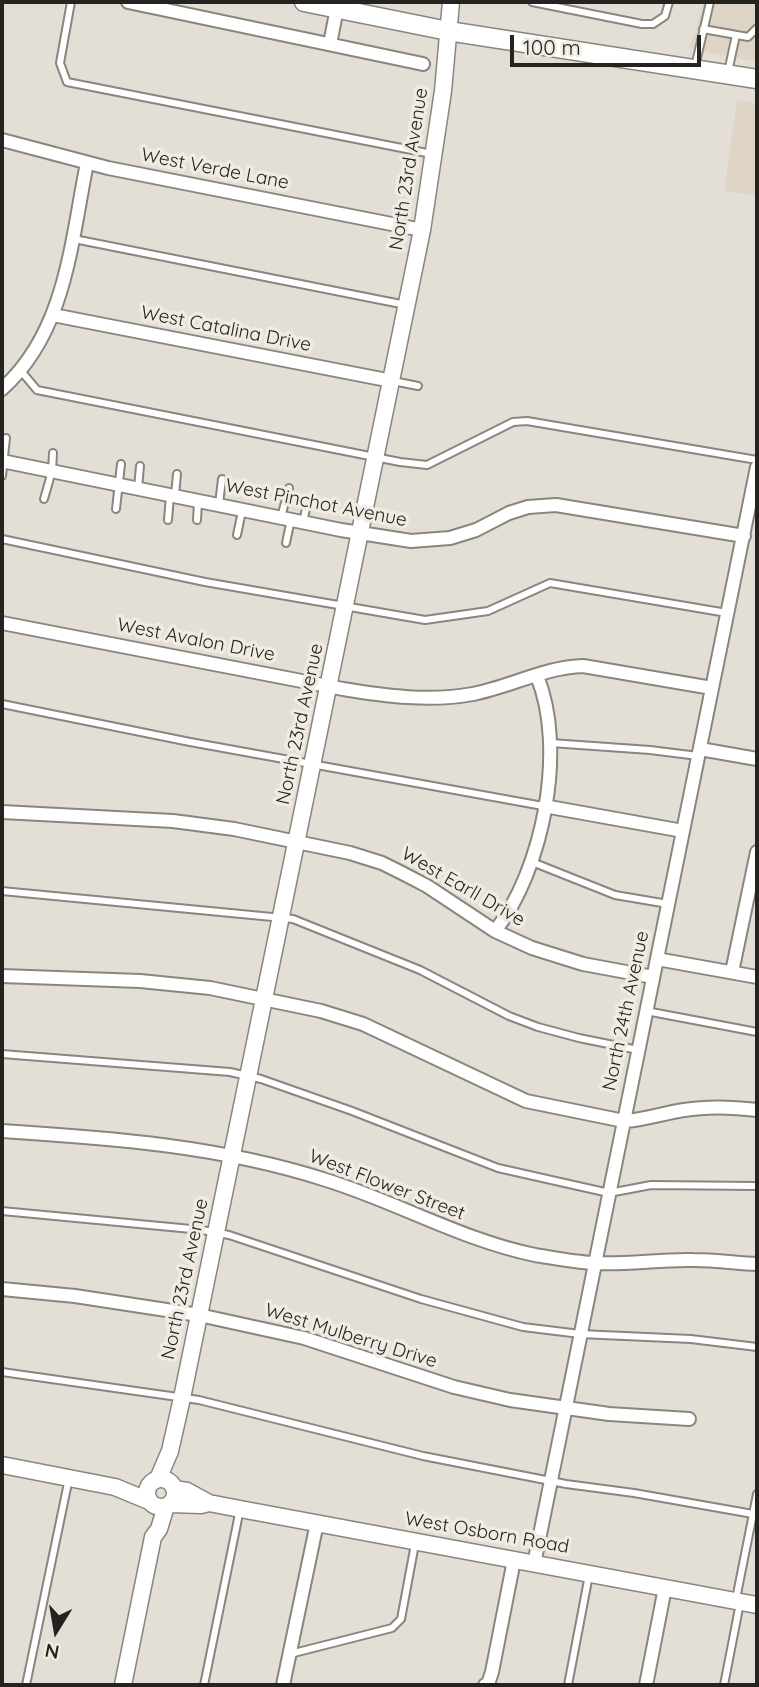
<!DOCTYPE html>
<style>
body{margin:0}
#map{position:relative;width:759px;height:1687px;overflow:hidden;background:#e3ded6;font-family:Quicksand,sans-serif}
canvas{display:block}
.frame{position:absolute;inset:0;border:4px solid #252320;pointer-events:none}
.north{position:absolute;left:21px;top:1596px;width:70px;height:70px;-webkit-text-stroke:5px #f0ebe3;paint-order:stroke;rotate:191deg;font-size:19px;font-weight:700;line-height:28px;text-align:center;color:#252320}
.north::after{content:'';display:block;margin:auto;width:24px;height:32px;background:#252320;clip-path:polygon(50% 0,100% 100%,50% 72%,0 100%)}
.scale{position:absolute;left:510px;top:35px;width:191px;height:32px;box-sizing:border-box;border:4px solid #252320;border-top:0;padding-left:9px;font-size:21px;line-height:24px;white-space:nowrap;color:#252320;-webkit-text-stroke:5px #f0ebe3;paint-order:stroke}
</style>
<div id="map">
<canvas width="759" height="1687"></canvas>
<div class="frame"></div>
<div class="north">N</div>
<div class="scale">100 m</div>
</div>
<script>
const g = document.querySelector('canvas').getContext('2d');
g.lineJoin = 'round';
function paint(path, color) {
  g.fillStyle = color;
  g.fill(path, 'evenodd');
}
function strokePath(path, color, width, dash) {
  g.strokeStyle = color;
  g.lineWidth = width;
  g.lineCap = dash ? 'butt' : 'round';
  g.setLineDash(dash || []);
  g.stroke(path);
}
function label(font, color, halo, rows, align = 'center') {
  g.font = font + ' Quicksand,sans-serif';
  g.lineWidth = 7;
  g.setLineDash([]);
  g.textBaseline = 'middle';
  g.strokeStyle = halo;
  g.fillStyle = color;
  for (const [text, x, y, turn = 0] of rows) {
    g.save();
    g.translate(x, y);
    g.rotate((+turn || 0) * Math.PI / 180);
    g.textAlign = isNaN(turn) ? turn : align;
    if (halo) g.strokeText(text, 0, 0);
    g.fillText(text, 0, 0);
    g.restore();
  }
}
paint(new Path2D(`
 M 703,2 L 757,2 L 757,62 L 688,48 L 695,35 Z
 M 737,100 L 757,104 L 757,195 L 724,191 Z`), '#dfd5c6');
const service = new Path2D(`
 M 71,2 L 60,63 L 67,82 L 432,154
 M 532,2 L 642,24 L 653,24 L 665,16 L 669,2
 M 703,29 L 748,37 L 757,28
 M 695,67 L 710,2
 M 728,72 L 736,35
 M 74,239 L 406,305
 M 21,371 L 37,390 L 400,462 L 427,465 L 513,422 L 527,421 L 757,460
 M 393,381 L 418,386
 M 2,476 L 6,438
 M 138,488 L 140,466
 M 175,495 L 177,474
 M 44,499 L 52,471 L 53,453
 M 219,504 L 222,479
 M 116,509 L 121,464
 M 281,517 L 289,488
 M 168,520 L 170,496
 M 197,520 L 198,502
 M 303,522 L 308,500
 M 237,535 L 242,511
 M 2,539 L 205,582 L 425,620 L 488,611 L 550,583 L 727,613
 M 286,543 L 291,519
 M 2,704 L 190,742 L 543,806
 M 551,743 L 650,750 L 698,756
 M 532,862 L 615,895 L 668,904
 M 2,891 L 293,919 L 420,970 L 509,1016 L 538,1027 L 579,1038 L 638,1050
 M 646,1011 L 757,1032
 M 2,1054 L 230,1072 L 261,1079 L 352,1111 L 498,1168 L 609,1193 L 651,1185 L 757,1186
 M 2,1211 L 202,1230 L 229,1235 L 421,1299 L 523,1327 L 580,1334 L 691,1339 L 757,1347
 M 2,1372 L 199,1400 L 423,1456 L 566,1484 L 634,1493 L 753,1514
 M 736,1599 L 757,1494
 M 290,1654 L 392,1628 L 401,1619 L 415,1544
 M 26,1685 L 69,1478
 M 204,1685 L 240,1509
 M 568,1685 L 589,1575
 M 724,1685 L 740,1603`);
const minor = new Path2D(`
 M 128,2 L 423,64
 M 330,44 L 338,3
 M 2,140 L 108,168 L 422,230
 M 53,315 L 392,381
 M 2,389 C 66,332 71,242 87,163
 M 2,461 L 341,530 L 411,541 L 450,538 L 476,530 L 509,513 L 528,507 L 556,505 L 744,536
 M 2,623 L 343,689 C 385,696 430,702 473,694 C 510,687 545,667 583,666 L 712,688
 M 700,749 L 757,759
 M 544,806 L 683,831
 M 2,812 L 173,821 L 234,829 L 350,853 L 382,863 L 402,873 L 427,886 L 495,931 L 532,948 L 583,964 L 653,977
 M 495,931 C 543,870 567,749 537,676
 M 657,959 L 757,977
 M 732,972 L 757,852
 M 2,976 L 140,981 L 210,988 L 321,1011 L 363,1024 L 526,1101 L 624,1121 C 644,1120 664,1113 684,1110 C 708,1106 733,1107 757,1110
 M 2,1131 C 111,1138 221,1146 326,1180 C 397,1202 462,1240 535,1255 C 554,1258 574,1262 593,1263 C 627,1265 660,1259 694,1260 C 715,1260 736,1263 757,1264
 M 2,1289 L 75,1296 L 199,1315 L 304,1338 L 454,1387 L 510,1400 L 609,1414 L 689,1419
 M 534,1564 L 757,467
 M 283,1685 L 317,1523
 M 485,1685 L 488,1684 L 492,1672 L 514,1560
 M 646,1685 L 665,1588`);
const tertiary = new Path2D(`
 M 2,1465 L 115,1487 L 149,1501
 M147 1493a14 14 0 1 1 28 0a14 14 0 1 1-28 0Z
 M 158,1479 L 170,1451 L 182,1398 L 422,230 L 443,91 L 451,2
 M 174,1489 L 187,1491 L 209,1503
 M 170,1504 L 201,1505 L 209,1503 L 240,1509 L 757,1605
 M 123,1685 L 153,1537 L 159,1529 L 166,1506`);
const secondary = new Path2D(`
 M 304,2 L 448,31 L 757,79`);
strokePath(service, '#8a857d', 10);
strokePath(minor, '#8a857d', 16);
strokePath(tertiary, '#8a857d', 19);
strokePath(secondary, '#8a857d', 21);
strokePath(service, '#fff', 6);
strokePath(minor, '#fff', 12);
strokePath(tertiary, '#fff', 16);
strokePath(secondary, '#fff', 18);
label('19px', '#252320', '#f0ebe3', [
 ["West Verde Lane",215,169,11],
 ["North 23rd Avenue",409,169,-81],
 ["West Catalina Drive",226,329,11],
 ["West Pinchot Avenue",316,503,11],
 ["West Avalon Drive",196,640,11],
 ["North 23rd Avenue",300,724,-78],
 ["West Earll Drive",463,887,30],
 ["North 24th Avenue",626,1011,-78],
 ["West Flower Street",387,1185,21],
 ["North 23rd Avenue",185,1279,-78],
 ["West Mulberry Drive",351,1336,17],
 ["West Osborn Road",487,1533,10]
]);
</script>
